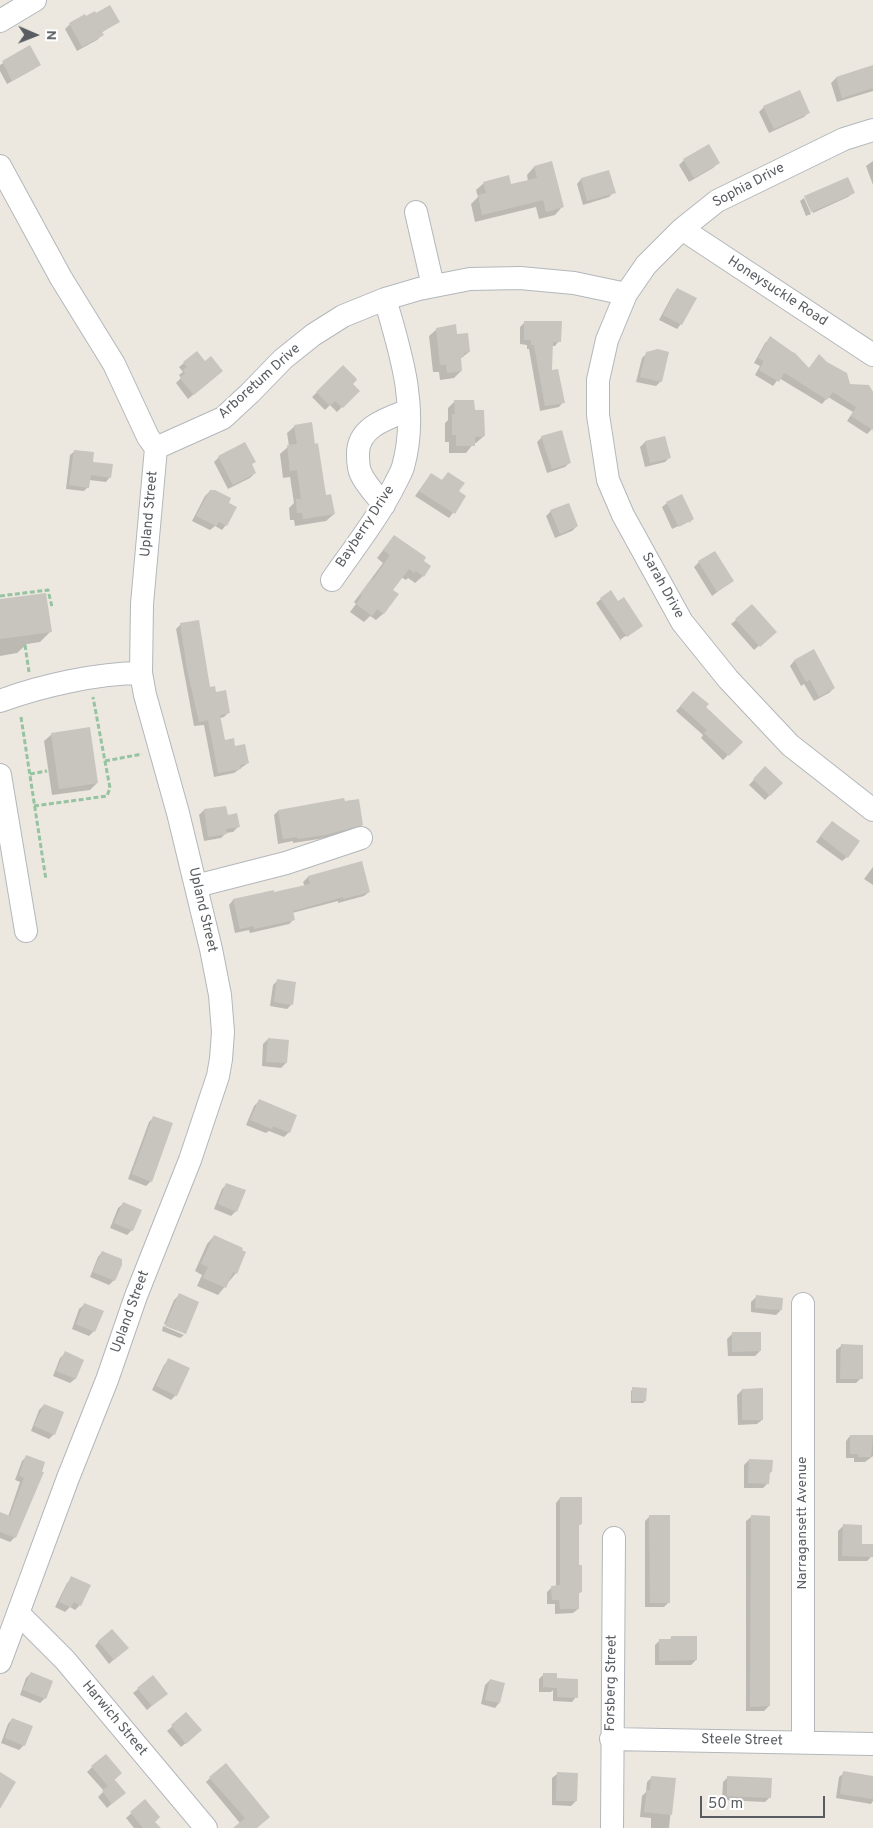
<!DOCTYPE html>
<style>
body{margin:0}
#map{position:relative;width:873px;height:1828px;overflow:hidden;background:#ece8e0;font-family:Overpass,sans-serif}
canvas{display:block}
.north{position:absolute;left:10px;top:10px;width:50px;height:50px;-webkit-text-stroke:4px #fff;paint-order:stroke;rotate:91deg;font-size:14px;font-weight:700;line-height:20px;text-align:center;color:#595d61}
.north::after{content:'';display:block;margin:auto;width:18px;height:22px;background:#595d61;clip-path:polygon(50% 0,100% 100%,50% 72%,0 100%)}
.scale{position:absolute;left:700px;top:1796px;width:125px;height:22px;box-sizing:border-box;border:2px solid #595d61;border-top:0;padding-left:6px;font-size:15px;line-height:18px;white-space:nowrap;color:#595d61;-webkit-text-stroke:4px #fff;paint-order:stroke}
</style>
<div id="map">
<canvas width="873" height="1828"></canvas>
<div class="north">N</div>
<div class="scale">50 m</div>
</div>
<script>
const g = document.querySelector('canvas').getContext('2d');
g.lineJoin = 'round';
function paint(path, color) {
  g.fillStyle = color;
  g.fill(path, 'evenodd');
}
function strokePath(path, color, width, dash) {
  g.strokeStyle = color;
  g.lineWidth = width;
  g.lineCap = dash ? 'butt' : 'round';
  g.setLineDash(dash || []);
  g.stroke(path);
}
function label(font, color, halo, rows, align = 'center') {
  g.font = font + ' Overpass,sans-serif';
  g.lineWidth = 4.5;
  g.setLineDash([]);
  g.textBaseline = 'middle';
  g.strokeStyle = halo;
  g.fillStyle = color;
  for (const [text, x, y, turn = 0] of rows) {
    g.save();
    g.translate(x, y);
    g.rotate((+turn || 0) * Math.PI / 180);
    g.textAlign = isNaN(turn) ? turn : align;
    if (halo) g.strokeText(text, 0, 0);
    g.fillText(text, 0, 0);
    g.restore();
  }
}
paint(new Path2D(`
 M 118,22 L 101,33 L 102,35 L 97,40 L 77,51 L 65,29 L 70,24 Z
 M 30,47 L 39,64 L 34,69 L 7,84 L 0,71 L 0,65 Z
 M 872,67 L 873,91 L 837,102 L 831,83 L 836,78 Z
 M 764,107 L 809,112 L 804,117 L 769,133 L 759,112 Z
 M 684,160 L 718,163 L 713,168 L 689,182 L 679,165 Z
 M 873,161 L 873,185 L 866,166 Z
 M 551,163 L 562,207 L 555,215 L 539,219 L 536,207 L 475,222 L 471,204 L 478,197 L 476,190 L 484,183 L 510,186 L 528,181 L 527,175 L 534,167 Z
 M 608,171 L 614,192 L 609,197 L 583,205 L 577,184 L 581,179 Z
 M 853,193 L 848,197 L 813,213 L 806,197 Z
 M 804,198 L 811,214 L 806,216 L 800,201 Z
 M 677,289 L 681,324 L 677,329 L 659,320 L 673,294 Z
 M 525,322 L 559,341 L 555,346 L 552,346 L 551,372 L 563,402 L 559,407 L 540,411 L 529,349 L 527,349 L 527,345 L 520,344 L 520,327 Z
 M 437,329 L 456,335 L 469,352 L 460,359 L 461,371 L 454,378 L 440,380 L 439,372 L 433,372 L 429,336 Z
 M 770,338 L 808,369 L 819,356 L 849,385 L 865,385 L 873,392 L 872,429 L 867,434 L 847,421 L 853,412 L 828,397 L 822,404 L 779,378 L 773,386 L 755,375 L 760,366 L 754,363 L 765,343 Z
 M 647,353 L 661,381 L 656,386 L 636,382 L 642,358 Z
 M 184,363 L 216,376 L 188,399 L 176,383 L 181,378 L 179,375 L 183,372 L 179,367 Z
 M 343,367 L 352,384 L 358,391 L 337,412 L 330,405 L 325,410 L 312,397 Z
 M 455,401 L 473,412 L 484,436 L 476,443 L 474,443 L 466,453 L 449,453 L 449,442 L 445,442 L 445,423 L 448,420 L 448,408 Z
 M 295,426 L 334,514 L 326,521 L 295,526 L 294,520 L 290,520 L 289,508 L 294,503 L 290,477 L 283,478 L 280,454 L 289,446 L 287,433 Z
 M 542,437 L 570,462 L 565,467 L 547,473 L 537,442 Z
 M 665,437 L 670,457 L 665,462 L 645,467 L 640,447 L 645,442 Z
 M 75,451 L 92,463 L 110,477 L 106,482 L 89,480 L 88,487 L 84,491 L 66,489 L 70,455 Z
 M 219,457 L 251,465 L 255,473 L 250,478 L 228,489 L 214,462 Z
 M 448,473 L 457,492 L 465,497 L 449,518 L 415,496 L 431,474 L 441,481 Z
 M 210,491 L 227,503 L 226,525 L 222,530 L 215,526 L 210,530 L 192,521 L 205,496 Z
 M 667,503 L 693,519 L 689,523 L 689,521 L 672,529 L 662,507 Z
 M 551,511 L 577,526 L 572,531 L 555,538 L 546,516 Z
 M 394,536 L 422,561 L 423,576 L 415,583 L 408,578 L 406,580 L 401,577 L 392,590 L 384,613 L 376,620 L 370,616 L 364,622 L 350,612 L 356,604 L 354,602 L 383,563 L 377,558 Z
 M 699,562 L 732,581 L 712,596 L 694,567 Z
 M 601,599 L 638,628 L 621,639 L 621,641 L 596,603 Z
 M 0,600 L 50,632 L 40,642 L 27,644 L 17,653 L 0,656 Z
 M 736,620 L 770,636 L 754,650 L 731,624 Z
 M 181,624 L 209,688 L 216,694 L 229,712 L 224,717 L 220,718 L 224,742 L 234,748 L 248,763 L 234,773 L 214,777 L 204,725 L 194,726 L 176,629 Z
 M 813,651 L 834,688 L 829,693 L 814,701 L 804,684 L 801,686 L 790,666 L 794,661 Z
 M 689,697 L 705,707 L 741,742 L 723,760 L 701,738 L 703,735 L 676,711 Z
 M 52,734 L 97,783 L 90,790 L 52,795 L 44,741 Z
 M 765,768 L 781,783 L 765,800 L 749,785 Z
 M 225,807 L 227,816 L 238,827 L 233,832 L 226,833 L 221,838 L 204,841 L 199,815 L 204,810 Z
 M 278,811 L 362,825 L 357,830 L 319,839 L 293,843 L 293,841 L 278,844 L 274,815 Z
 M 827,827 L 847,857 L 842,861 L 816,842 Z
 M 873,867 L 873,885 L 864,879 Z
 M 308,877 L 369,892 L 364,896 L 338,903 L 338,901 L 292,913 L 294,919 L 289,924 L 250,933 L 249,930 L 235,933 L 229,905 L 233,900 L 305,887 L 303,882 Z
 M 278,980 L 292,1004 L 287,1009 L 270,1006 L 273,985 Z
 M 268,1039 L 286,1063 L 281,1068 L 262,1066 L 263,1044 Z
 M 259,1101 L 289,1132 L 284,1137 L 269,1131 L 266,1133 L 246,1125 L 254,1106 Z
 M 153,1118 L 151,1181 L 146,1186 L 128,1179 L 149,1122 Z
 M 227,1184 L 236,1211 L 231,1216 L 214,1209 L 222,1189 Z
 M 123,1204 L 132,1230 L 127,1235 L 110,1228 L 118,1208 Z
 M 214,1236 L 236,1273 L 218,1295 L 197,1286 L 202,1275 L 195,1271 L 207,1244 Z
 M 102,1252 L 114,1280 L 109,1285 L 90,1277 L 98,1257 Z
 M 179,1295 L 198,1302 L 184,1334 L 184,1332 L 164,1324 L 174,1300 Z
 M 756,1297 L 781,1310 L 776,1315 L 751,1312 L 751,1302 Z
 M 84,1305 L 94,1331 L 89,1336 L 72,1329 L 79,1309 Z
 M 163,1326 L 184,1335 L 180,1338 L 162,1331 Z
 M 732,1334 L 760,1351 L 755,1356 L 728,1356 L 727,1339 Z
 M 841,1346 L 861,1378 L 856,1383 L 836,1383 L 836,1350 Z
 M 65,1353 L 83,1360 L 75,1379 L 70,1383 L 53,1376 L 60,1358 Z
 M 169,1360 L 176,1395 L 171,1400 L 152,1390 L 164,1365 Z
 M 633,1389 L 645,1401 L 643,1403 L 631,1403 L 631,1391 Z
 M 742,1390 L 762,1420 L 757,1424 L 738,1425 L 737,1395 Z
 M 44,1405 L 54,1434 L 49,1439 L 31,1431 L 39,1410 Z
 M 850,1436 L 873,1436 L 873,1456 L 865,1462 L 854,1462 L 854,1458 L 846,1458 L 846,1441 Z
 M 27,1456 L 44,1462 L 15,1537 L 10,1542 L 0,1538 L 0,1514 L 8,1517 L 20,1482 L 15,1480 L 22,1461 Z
 M 749,1460 L 771,1472 L 768,1475 L 768,1483 L 763,1488 L 744,1488 L 744,1465 Z
 M 560,1498 L 581,1524 L 578,1526 L 578,1566 L 581,1592 L 577,1595 L 578,1609 L 573,1613 L 555,1614 L 555,1604 L 547,1604 L 547,1592 L 552,1587 L 556,1587 L 556,1503 Z
 M 650,1516 L 669,1602 L 664,1607 L 645,1607 L 645,1521 Z
 M 751,1517 L 769,1706 L 764,1711 L 746,1711 L 746,1521 Z
 M 843,1526 L 872,1556 L 867,1561 L 838,1561 L 838,1531 Z
 M 72,1578 L 80,1605 L 75,1610 L 70,1607 L 65,1612 L 55,1607 L 67,1583 Z
 M 671,1638 L 696,1660 L 691,1665 L 655,1665 L 655,1645 L 660,1640 L 669,1640 Z
 M 99,1641 L 122,1652 L 109,1664 L 95,1646 Z
 M 31,1673 L 45,1698 L 40,1703 L 20,1695 L 26,1678 Z
 M 544,1674 L 556,1681 L 576,1697 L 572,1702 L 553,1701 L 553,1690 L 551,1692 L 539,1692 L 539,1679 Z
 M 490,1680 L 499,1703 L 495,1708 L 481,1704 L 485,1685 Z
 M 138,1689 L 161,1698 L 147,1710 L 133,1693 Z
 M 186,1714 L 196,1735 L 181,1747 L 167,1731 Z
 M 12,1719 L 24,1745 L 19,1750 L 1,1743 L 8,1724 Z
 M 92,1767 L 114,1780 L 124,1793 L 107,1808 L 98,1797 L 104,1791 L 87,1772 Z
 M 844,1773 L 873,1777 L 873,1801 L 871,1804 L 836,1798 L 839,1777 Z
 M 557,1774 L 576,1801 L 571,1806 L 552,1805 L 552,1778 Z
 M 652,1777 L 674,1779 L 669,1828 L 651,1828 L 651,1818 L 640,1817 L 642,1796 L 646,1792 L 647,1782 Z
 M 728,1777 L 770,1797 L 765,1802 L 722,1800 L 723,1782 Z
 M 210,1778 L 256,1828 L 244,1828 L 206,1782 Z
 M 145,1801 L 154,1822 L 159,1828 L 134,1828 L 126,1818 Z`), '#0003');
paint(new Path2D(`
 M 110,5 L 120,22 L 102,32 L 104,35 L 82,47 L 69,23 L 85,14 L 86,16 L 95,11 L 96,13 Z
 M 30,45 L 41,65 L 12,81 L 2,61 Z
 M 873,65 L 873,88 L 842,98 L 836,77 Z
 M 800,90 L 810,113 L 774,129 L 763,106 Z
 M 709,144 L 720,163 L 694,178 L 683,159 Z
 M 552,161 L 564,207 L 546,212 L 543,200 L 482,215 L 478,195 L 486,193 L 483,182 L 509,175 L 511,184 L 537,178 L 534,166 Z
 M 609,170 L 616,193 L 587,201 L 581,178 Z
 M 848,177 L 855,193 L 811,212 L 804,196 Z
 M 677,288 L 697,298 L 682,325 L 663,315 Z
 M 524,321 L 562,321 L 561,342 L 553,342 L 552,370 L 558,369 L 565,403 L 545,406 L 534,345 L 531,345 L 531,340 L 524,340 Z
 M 456,324 L 457,334 L 468,333 L 470,352 L 464,353 L 464,357 L 461,357 L 462,371 L 447,373 L 446,365 L 440,365 L 436,328 Z
 M 770,336 L 791,351 L 795,353 L 809,368 L 819,354 L 827,362 L 847,373 L 850,384 L 869,385 L 873,392 L 873,430 L 851,416 L 856,407 L 833,392 L 827,400 L 788,375 L 784,373 L 779,382 L 759,370 L 764,361 L 758,358 Z
 M 658,349 L 669,352 L 662,382 L 640,377 L 646,352 Z
 M 197,351 L 205,361 L 211,356 L 223,371 L 194,395 L 180,378 L 185,373 L 183,370 L 187,367 L 183,362 Z
 M 343,365 L 356,378 L 357,380 L 353,384 L 360,391 L 343,408 L 335,401 L 330,406 L 316,392 Z
 M 454,400 L 474,400 L 475,410 L 484,410 L 485,436 L 475,437 L 475,446 L 456,446 L 456,435 L 452,435 L 452,414 L 455,414 Z
 M 312,422 L 315,444 L 318,443 L 326,495 L 331,494 L 335,514 L 303,519 L 302,513 L 297,513 L 296,499 L 301,499 L 297,470 L 290,471 L 287,445 L 297,444 L 294,425 Z
 M 562,430 L 571,463 L 552,469 L 541,436 Z
 M 665,436 L 671,458 L 650,463 L 645,441 Z
 M 245,442 L 256,462 L 252,464 L 256,473 L 233,485 L 218,456 Z
 M 74,450 L 94,452 L 93,462 L 113,464 L 111,478 L 91,475 L 89,488 L 69,485 Z
 M 448,472 L 465,483 L 459,491 L 466,496 L 455,514 L 419,491 L 431,473 L 442,480 Z
 M 210,490 L 215,490 L 231,498 L 229,503 L 237,507 L 227,526 L 219,522 L 216,526 L 196,516 Z
 M 682,494 L 694,519 L 679,527 L 666,502 Z
 M 569,503 L 578,526 L 560,534 L 550,510 Z
 M 394,535 L 426,557 L 424,561 L 431,566 L 424,577 L 416,571 L 414,573 L 409,569 L 393,590 L 399,594 L 384,614 L 377,609 L 372,616 L 356,604 L 362,596 L 360,594 L 371,579 L 373,580 L 390,555 L 383,550 Z
 M 715,551 L 734,581 L 717,592 L 698,561 Z
 M 611,590 L 618,601 L 624,597 L 643,626 L 627,637 L 600,598 Z
 M 46,593 L 52,632 L 0,639 L 0,599 Z
 M 752,604 L 777,632 L 760,647 L 735,619 Z
 M 199,620 L 210,687 L 215,686 L 216,692 L 226,690 L 230,713 L 220,715 L 225,740 L 234,738 L 235,746 L 245,744 L 249,763 L 240,765 L 241,769 L 218,773 L 208,720 L 199,722 L 187,669 L 180,623 Z
 M 814,649 L 835,688 L 819,697 L 810,680 L 806,682 L 794,660 Z
 M 693,691 L 709,704 L 706,707 L 743,742 L 729,756 L 704,733 L 707,730 L 680,706 Z
 M 90,727 L 98,783 L 59,789 L 51,733 Z
 M 765,766 L 783,783 L 770,796 L 753,779 Z
 M 344,798 L 345,801 L 359,799 L 363,825 L 325,835 L 298,839 L 297,837 L 283,839 L 278,810 Z
 M 226,806 L 228,815 L 237,813 L 240,827 L 226,829 L 227,834 L 208,837 L 204,809 Z
 M 832,821 L 860,841 L 848,858 L 820,836 Z
 M 362,861 L 370,892 L 343,899 L 343,897 L 293,911 L 295,920 L 254,929 L 254,926 L 240,929 L 233,899 L 274,890 L 274,892 L 310,884 L 308,876 Z
 M 277,979 L 296,982 L 293,1005 L 274,1002 Z
 M 268,1038 L 289,1040 L 287,1063 L 266,1062 Z
 M 259,1099 L 297,1115 L 290,1133 L 273,1126 L 272,1129 L 250,1120 Z
 M 153,1116 L 173,1123 L 152,1182 L 132,1174 Z
 M 226,1183 L 246,1190 L 237,1212 L 218,1204 Z
 M 123,1202 L 142,1210 L 133,1231 L 114,1223 Z
 M 214,1235 L 243,1248 L 242,1250 L 246,1252 L 237,1274 L 233,1272 L 226,1288 L 203,1278 L 208,1267 L 201,1264 Z
 M 102,1251 L 122,1259 L 122,1265 L 115,1281 L 93,1272 Z
 M 179,1293 L 199,1302 L 186,1334 L 165,1326 Z
 M 756,1295 L 783,1298 L 782,1310 L 755,1308 Z
 M 84,1303 L 104,1311 L 95,1332 L 76,1324 Z
 M 732,1332 L 761,1332 L 761,1351 L 732,1352 Z
 M 841,1344 L 863,1345 L 863,1379 L 840,1379 Z
 M 65,1351 L 84,1360 L 76,1379 L 56,1371 Z
 M 168,1358 L 190,1368 L 177,1396 L 156,1386 Z
 M 632,1387 L 647,1388 L 646,1401 L 632,1401 Z
 M 763,1388 L 763,1420 L 742,1420 L 742,1389 Z
 M 44,1404 L 64,1412 L 55,1435 L 34,1426 Z
 M 850,1435 L 873,1435 L 871,1457 L 858,1457 L 858,1454 L 850,1454 Z
 M 26,1455 L 45,1462 L 42,1472 L 44,1472 L 16,1538 L 0,1532 L 0,1512 L 10,1516 L 24,1478 L 19,1475 Z
 M 749,1459 L 773,1460 L 772,1472 L 770,1472 L 769,1484 L 748,1483 Z
 M 560,1497 L 582,1497 L 582,1524 L 579,1524 L 579,1565 L 582,1565 L 582,1592 L 579,1592 L 579,1609 L 560,1609 L 559,1600 L 552,1600 L 551,1586 L 560,1585 Z
 M 649,1515 L 670,1515 L 670,1603 L 650,1603 Z
 M 751,1515 L 770,1516 L 770,1706 L 750,1707 Z
 M 843,1524 L 862,1525 L 862,1544 L 873,1544 L 873,1557 L 842,1556 Z
 M 71,1576 L 91,1585 L 81,1606 L 74,1602 L 71,1607 L 59,1602 Z
 M 112,1629 L 129,1648 L 114,1660 L 98,1641 Z
 M 671,1636 L 697,1636 L 697,1660 L 659,1661 L 659,1639 L 671,1639 Z
 M 31,1672 L 53,1681 L 46,1699 L 23,1690 Z
 M 543,1673 L 557,1673 L 557,1688 L 543,1687 Z
 M 153,1675 L 168,1694 L 152,1706 L 137,1688 Z
 M 557,1678 L 578,1679 L 578,1698 L 557,1697 Z
 M 490,1679 L 505,1683 L 500,1703 L 485,1700 Z
 M 186,1712 L 202,1730 L 186,1744 L 171,1725 Z
 M 12,1718 L 33,1726 L 25,1746 L 5,1738 Z
 M 106,1754 L 122,1773 L 108,1786 L 91,1766 Z
 M 226,1763 L 270,1817 L 257,1828 L 233,1828 L 245,1818 L 209,1777 Z
 M 843,1771 L 873,1776 L 873,1799 L 840,1794 Z
 M 0,1772 L 16,1782 L 0,1809 Z
 M 557,1772 L 578,1773 L 577,1801 L 556,1801 Z
 M 651,1776 L 676,1778 L 672,1815 L 644,1812 L 647,1790 L 650,1790 Z
 M 727,1776 L 772,1778 L 771,1798 L 727,1796 Z
 M 115,1780 L 126,1793 L 112,1804 L 102,1791 Z
 M 145,1799 L 160,1817 L 155,1822 L 161,1828 L 143,1828 L 130,1812 Z`), '#c8c5bf');
const minor = new Path2D(`
 M 0,21 L 35,0
 M 873,130 L 844,139 L 717,201 L 682,229 L 646,265 L 626,294 L 607,340 L 598,380 L 598,415 L 608,480 L 623,515 L 682,622 L 728,679 L 790,745 L 873,810
 M 0,166 L 61,278 L 114,364 L 148,437 L 156,448 L 142,604 L 141,673 L 145,695 L 178,813 L 211,949 L 220,995 L 223,1032 L 221,1059 L 218,1076 L 190,1160 L 136,1296 L 107,1380 L 68,1478 L 0,1662
 M 416,212 L 433,286
 M 682,229 L 873,355
 M 156,448 L 223,418 L 250,393 L 283,359 L 313,335 L 343,316 L 385,299 L 419,289 L 470,279 L 520,278 L 574,283 L 626,294
 M 384,505 C 376,495 366,485 361,474 C 358,468 358,461 358,455 C 357,427 388,418 409,410
 M 332,580 C 354,548 378,518 395,484 C 398,478 401,473 403,467 C 419,410 401,353 385,299
 M 0,701 C 40,686 98,673 141,673
 M 0,775 L 26,931
 M 196,886 L 286,863 L 361,838
 M 803,1304 L 803,1742
 M 19,1614 L 65,1660 L 206,1828
 M 611,1739 L 873,1744
 M 612,1828 L 614,1538`);
strokePath(minor, '#b3b7bb', 24);
strokePath(new Path2D(`
 M 0,596 L 48,590 L 52,607
 M 25,645 L 29,672
 M 21,717 L 46,880
 M 105,761 L 142,754
 M 30,774 L 47,771
 M 34,806 L 107,796 L 110,788 L 93,697`), '#96c3a0', 3, [5, 2.5]);
strokePath(minor, '#fff', 22);
label('14px', '#595d61', '#fff', [
 ["Sophia Drive",749,186,-28],
 ["Honeysuckle Road",777,292,33],
 ["Arboretum Drive",260,382,-42],
 ["Upland Street",150,514,-85],
 ["Bayberry Drive",366,527,-57],
 ["Sarah Drive",662,586,61],
 ["Upland Street",202,910,77],
 ["Upland Street",131,1312,-70],
 ["Narragansett Avenue",803,1523,-90],
 ["Forsberg Street",612,1683,-89],
 ["Harwich Street",114,1719,50],
 ["Steele Street",742,1741,1]
]);
</script>
